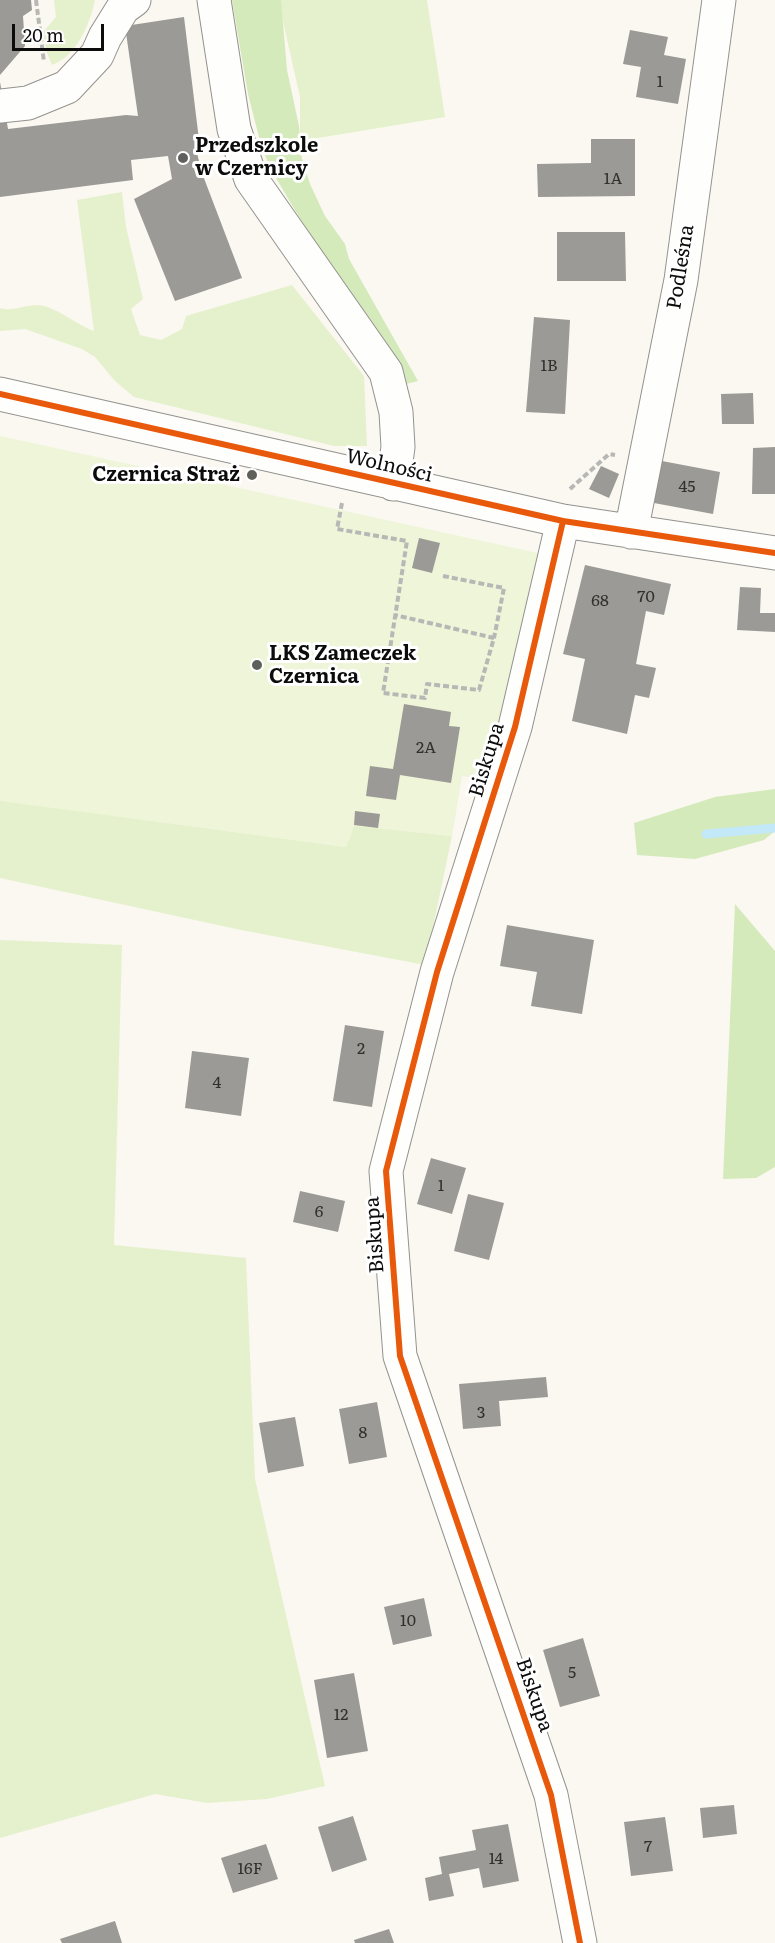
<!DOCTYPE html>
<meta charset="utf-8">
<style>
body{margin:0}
#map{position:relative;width:775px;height:1943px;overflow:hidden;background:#faf8f0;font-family:Literata,serif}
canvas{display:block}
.scale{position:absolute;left:12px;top:24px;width:92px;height:27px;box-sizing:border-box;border:3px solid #0c0c0c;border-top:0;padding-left:8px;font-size:18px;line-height:21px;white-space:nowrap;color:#0c0c0c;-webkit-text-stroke:4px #fff;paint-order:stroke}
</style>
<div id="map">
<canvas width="775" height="1943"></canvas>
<div class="scale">20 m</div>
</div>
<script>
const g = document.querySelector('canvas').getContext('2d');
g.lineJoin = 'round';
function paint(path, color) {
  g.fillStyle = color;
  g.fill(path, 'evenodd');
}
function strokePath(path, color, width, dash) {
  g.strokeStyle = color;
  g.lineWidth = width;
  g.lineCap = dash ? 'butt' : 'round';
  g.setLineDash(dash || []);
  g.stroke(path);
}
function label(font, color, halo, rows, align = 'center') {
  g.font = font + ' Literata,serif';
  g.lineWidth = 6;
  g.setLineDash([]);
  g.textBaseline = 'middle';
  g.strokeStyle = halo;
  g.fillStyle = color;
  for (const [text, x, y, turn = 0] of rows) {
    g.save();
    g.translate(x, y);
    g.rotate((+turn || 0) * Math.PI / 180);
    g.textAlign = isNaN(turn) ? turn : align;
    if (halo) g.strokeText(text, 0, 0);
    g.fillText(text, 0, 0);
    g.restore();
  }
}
paint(new Path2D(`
 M 54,0 L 95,0 C 90,24 77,56 52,65 L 47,53 L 43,32 L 56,17 Z
 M 280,0 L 427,0 L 445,117 L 300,141 L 300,97 L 282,17 Z
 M 122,192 L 126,227 L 143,299 L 131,309 L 140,335 L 161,340 L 182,329 L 186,316 L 292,285 L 364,376 L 367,446 L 334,446 L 134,397 L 115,381 L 95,357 L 82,349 L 25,329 L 0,331 L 0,308 C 13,312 24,305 38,305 C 55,306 77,325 94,331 L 77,200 Z
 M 0,800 L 346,847 L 354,825 L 452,836 L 425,965 L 241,930 L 0,878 Z
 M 0,940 L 122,945 L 114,1245 L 246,1258 L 255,1479 L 325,1786 L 267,1799 L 207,1803 L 155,1794 L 0,1838 Z`), '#e5f1cd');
paint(new Path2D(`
 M 232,0 L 281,0 L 287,70 L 299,126 L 301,155 L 310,184 L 325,216 L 345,244 L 349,259 L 418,381 L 406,384 L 352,296 L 299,217 L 273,173 L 262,149 L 248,94 Z
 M 775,789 L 775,831 L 764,840 L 695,859 L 637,855 L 634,823 L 715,797 Z
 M 735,904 L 775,951 L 775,1167 L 756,1178 L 723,1179 Z`), '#d5eabb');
paint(new Path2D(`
 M 0,436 L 542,554 L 485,780 L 462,776 L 452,836 L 354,826 L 346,847 L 0,801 Z`), '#eef5d8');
strokePath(new Path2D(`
 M 706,834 L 775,828`), '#c3e8f8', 9);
paint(new Path2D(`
 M 0,0 L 31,0 L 32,10 L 23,16 L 25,46 L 0,75 Z
 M 184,17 L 200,148 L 197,153 L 202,173 L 242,278 L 175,301 L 134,199 L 172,179 L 168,156 L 131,160 L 133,180 L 0,197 L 0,82 L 8,129 L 126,115 L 138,116 L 125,26 Z
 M 630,30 L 668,37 L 664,55 L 686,59 L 678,104 L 636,97 L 641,67 L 623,64 Z
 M 591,139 L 635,139 L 635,196 L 538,197 L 537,164 L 591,163 Z
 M 557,232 L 625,232 L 626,281 L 557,281 Z
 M 534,317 L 570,320 L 565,414 L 526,412 Z
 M 753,393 L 754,424 L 722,424 L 721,394 Z
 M 775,447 L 775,494 L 752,494 L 753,448 Z
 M 662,461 L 720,472 L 713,514 L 654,503 Z
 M 601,466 L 619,474 L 609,498 L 589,489 Z
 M 419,538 L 440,543 L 432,573 L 412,568 Z
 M 585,565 L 671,584 L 664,615 L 646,611 L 636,664 L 656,668 L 649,698 L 635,695 L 627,734 L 572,721 L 585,659 L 563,654 Z
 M 740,587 L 761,588 L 760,613 L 775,613 L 775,632 L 737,630 Z
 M 404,704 L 451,712 L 449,726 L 460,727 L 451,783 L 400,775 L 396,800 L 366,796 L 370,766 L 393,769 Z
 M 355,811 L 380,814 L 378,828 L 354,825 Z
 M 507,925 L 594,940 L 582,1014 L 531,1006 L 537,972 L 500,966 Z
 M 345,1025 L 384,1031 L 372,1107 L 333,1101 Z
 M 192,1051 L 249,1058 L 241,1116 L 185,1108 Z
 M 431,1158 L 466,1168 L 452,1214 L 417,1204 Z
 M 300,1191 L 345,1201 L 338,1232 L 293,1222 Z
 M 468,1194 L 504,1203 L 489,1260 L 454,1251 Z
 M 546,1377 L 548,1397 L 499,1401 L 501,1426 L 463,1429 L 459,1384 Z
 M 377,1402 L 387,1457 L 349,1464 L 339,1409 Z
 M 295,1417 L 304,1466 L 268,1473 L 259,1423 Z
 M 424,1598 L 432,1636 L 393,1645 L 384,1607 Z
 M 583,1638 L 600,1696 L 560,1707 L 543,1650 Z
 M 354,1673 L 368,1751 L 327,1758 L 314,1680 Z
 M 734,1805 L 737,1834 L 703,1838 L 700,1808 Z
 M 353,1816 L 367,1860 L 332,1872 L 318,1827 Z
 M 665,1817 L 673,1871 L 631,1876 L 624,1822 Z
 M 508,1824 L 519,1881 L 483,1888 L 479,1868 L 449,1874 L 454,1896 L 429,1901 L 425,1878 L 442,1874 L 439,1857 L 476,1850 L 472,1830 Z
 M 266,1844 L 278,1879 L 233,1893 L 221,1858 Z
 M 115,1921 L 122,1943 L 62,1943 L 60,1939 Z
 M 389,1929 L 394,1943 L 355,1943 L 354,1940 Z`), '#9c9a96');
const minor = new Path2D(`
 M 214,0 L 234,129 L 251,179 L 386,372 L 396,412 L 398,447 L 393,484
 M 0,106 L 28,103 L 67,87 L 97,55 L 105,37 L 123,8 L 134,0
 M 0,394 L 563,521 L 775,553
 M 563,521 L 515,727 L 437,972 L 386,1171 L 400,1356 L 551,1795 L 580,1943
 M 631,532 L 681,280 L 719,0`);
strokePath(minor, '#93928f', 35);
strokePath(new Path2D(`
 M 36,0 L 44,62
 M 570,489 L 609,454 L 615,455
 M 342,503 L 337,529 L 407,541 L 383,693 L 425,698 L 427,684 L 479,690 L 494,638 L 395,615
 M 443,576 L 504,588 L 494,638`), '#b7b7b5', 4, [6, 3]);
strokePath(minor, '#fefefd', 33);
strokePath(new Path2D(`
 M 0,394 L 563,521 L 775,553
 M 563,521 L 515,727 L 437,972 L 386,1171 L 400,1356 L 551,1795 L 580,1943`), '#e8590c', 6);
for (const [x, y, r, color] of [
 [183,158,6,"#5f5f5c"],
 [252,475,6,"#5f5f5c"],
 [257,665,6,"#5f5f5c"]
]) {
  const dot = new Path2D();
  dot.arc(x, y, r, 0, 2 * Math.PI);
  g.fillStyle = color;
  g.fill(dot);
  strokePath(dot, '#fff', 2);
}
label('16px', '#30302e', null, [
 ["1",660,82],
 ["1A",613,179],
 ["1B",549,366],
 ["45",687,487],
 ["70",646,597],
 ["68",600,601],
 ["2A",426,748],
 ["2",361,1049],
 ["4",217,1083],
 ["1",441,1186],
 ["6",319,1212],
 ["3",481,1413],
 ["8",363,1433],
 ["10",408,1621],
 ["5",572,1673],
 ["12",341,1715],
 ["7",648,1847],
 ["14",496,1859],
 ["16F",250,1869]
]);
label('bold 20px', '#0c0c0c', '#fff', [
 ["Przedszkole",195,146],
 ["w Czernicy",195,169],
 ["Czernica Straż",240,475,"right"],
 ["LKS Zameczek",269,654],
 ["Czernica",269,677]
], 'left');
label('20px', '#0c0c0c', '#fff', [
 ["Podleśna",681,267,-81],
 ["Wolności",389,466,13],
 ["Biskupa",487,760,-73],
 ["Biskupa",375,1235,-94],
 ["Biskupa",534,1695,71]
]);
</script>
